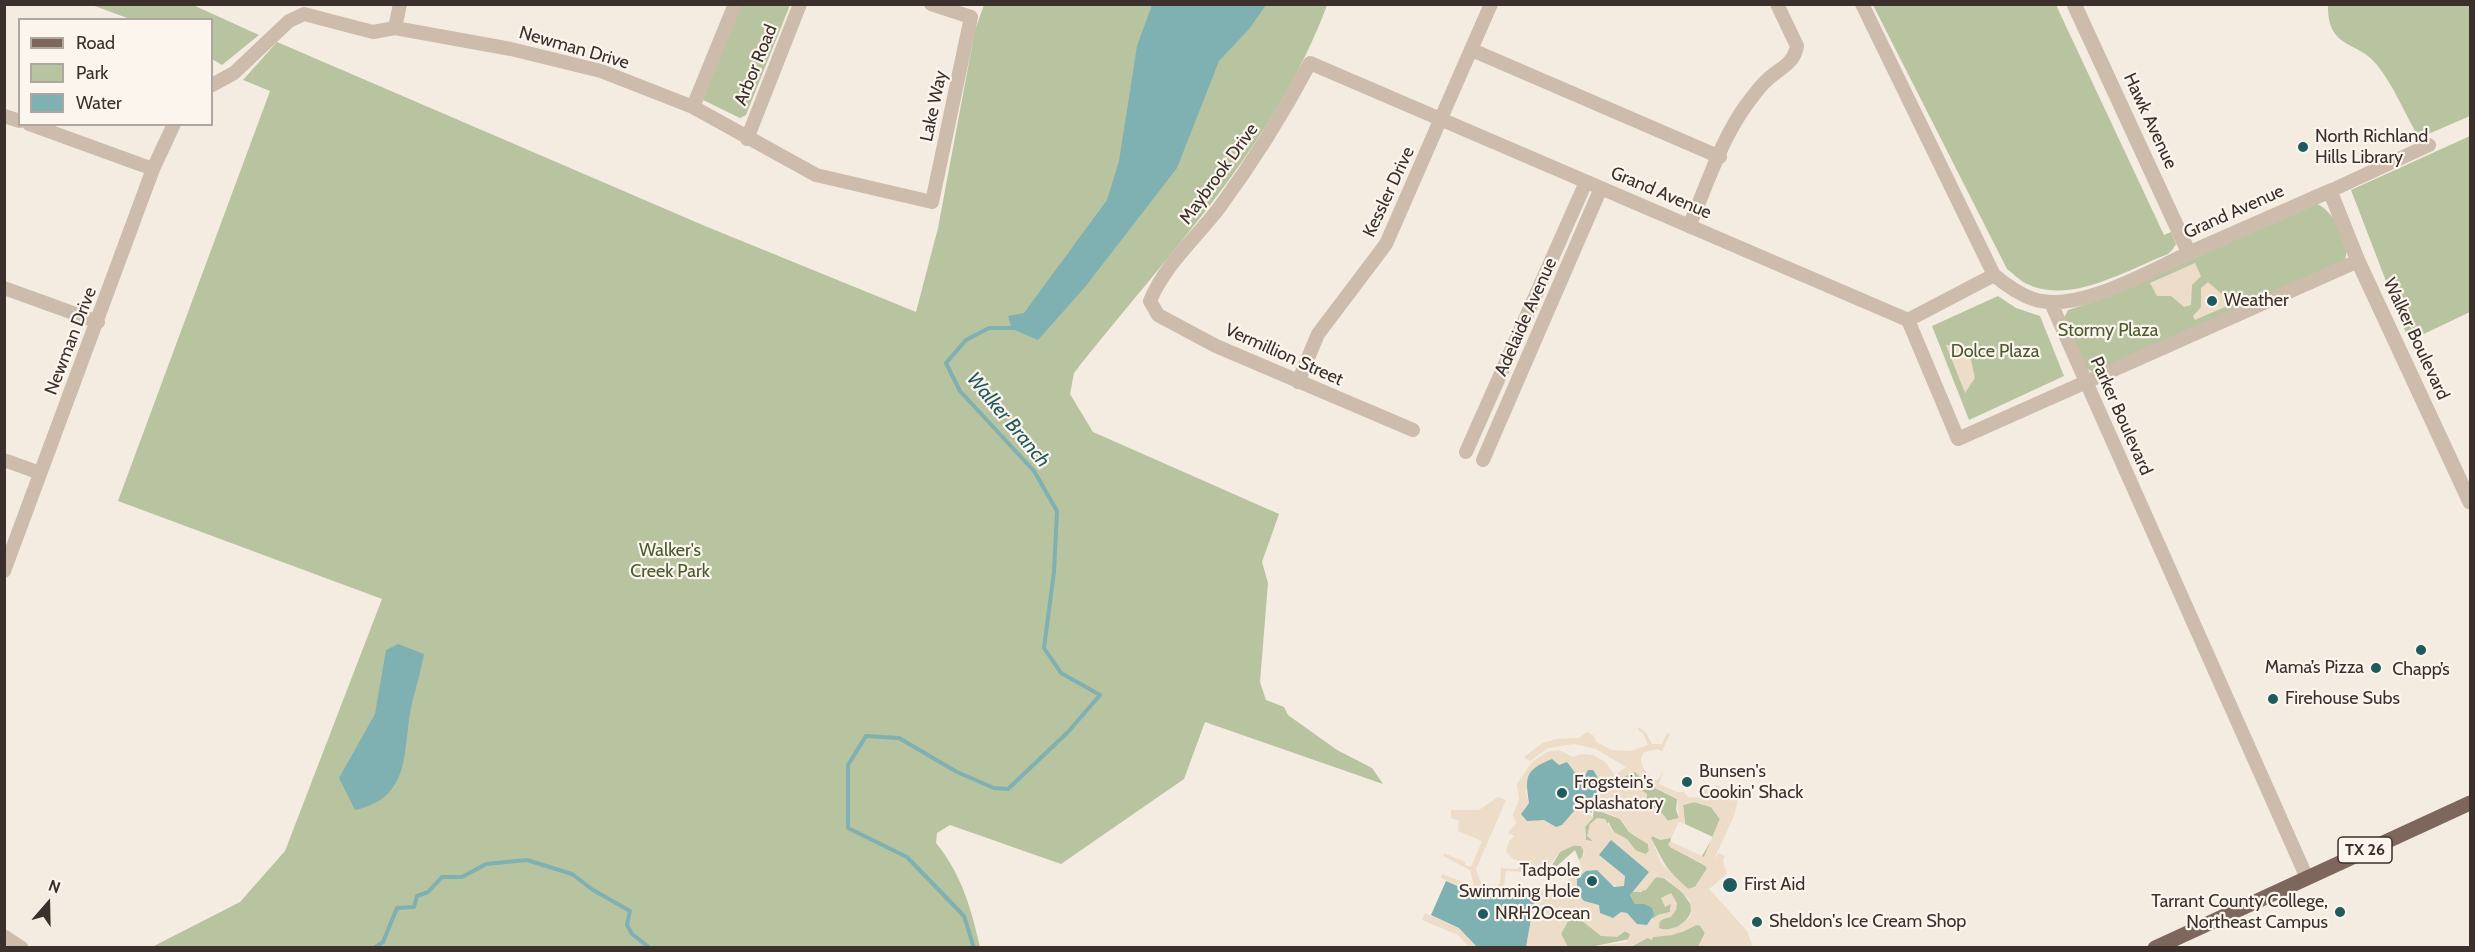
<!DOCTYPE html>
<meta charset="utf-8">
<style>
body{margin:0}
#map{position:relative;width:2475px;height:952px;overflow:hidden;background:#f4ebe1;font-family:Cabin,sans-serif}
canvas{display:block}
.frame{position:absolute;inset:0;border:6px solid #3b302b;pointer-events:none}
.legend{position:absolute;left:18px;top:18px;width:195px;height:108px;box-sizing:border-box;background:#fbf5ee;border:2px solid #aea6a0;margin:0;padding:8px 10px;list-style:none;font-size:18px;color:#3b302b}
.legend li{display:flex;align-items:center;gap:12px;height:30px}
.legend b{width:30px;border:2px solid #aea6a0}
.north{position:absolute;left:18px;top:874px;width:60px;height:60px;-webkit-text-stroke:4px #fbf5ee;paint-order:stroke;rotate:20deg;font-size:16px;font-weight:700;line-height:24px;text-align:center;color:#3b302b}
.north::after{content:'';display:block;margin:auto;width:21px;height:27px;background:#3b302b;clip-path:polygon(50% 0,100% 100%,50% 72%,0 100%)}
</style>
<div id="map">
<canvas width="2475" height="952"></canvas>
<div class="frame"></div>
<ul class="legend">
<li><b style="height:8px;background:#7d675c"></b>Road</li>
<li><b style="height:16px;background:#b8c4a0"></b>Park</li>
<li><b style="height:16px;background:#7fb0b2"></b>Water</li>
</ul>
<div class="north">N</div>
</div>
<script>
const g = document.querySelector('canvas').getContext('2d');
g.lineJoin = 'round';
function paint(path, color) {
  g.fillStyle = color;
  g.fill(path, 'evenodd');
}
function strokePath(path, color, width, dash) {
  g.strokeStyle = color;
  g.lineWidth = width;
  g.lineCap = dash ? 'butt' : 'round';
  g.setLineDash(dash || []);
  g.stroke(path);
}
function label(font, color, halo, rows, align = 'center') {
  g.font = font + ' Cabin,sans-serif';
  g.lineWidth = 4.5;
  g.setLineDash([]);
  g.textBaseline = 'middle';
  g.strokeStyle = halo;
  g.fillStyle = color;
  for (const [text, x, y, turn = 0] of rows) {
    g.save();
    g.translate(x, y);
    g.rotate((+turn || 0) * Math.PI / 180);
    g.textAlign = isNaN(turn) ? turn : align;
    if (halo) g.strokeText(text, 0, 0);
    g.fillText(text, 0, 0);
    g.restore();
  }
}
paint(new Path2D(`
 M 92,5 L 193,5 L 259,35 L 222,65 L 212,59 L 212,20 L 130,19 Z
 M 739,5 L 790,5 L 746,115 L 740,118 L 701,99 Z
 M 984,5 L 1327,5 C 1275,146 1166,256 1074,373 L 1070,394 L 1093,432 L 1279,514 L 1262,562 L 1268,583 L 1260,682 L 1266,700 L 1284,707 L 1288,715 L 1337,750 L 1372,768 L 1383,784 L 1205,722 L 1184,779 L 1061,864 L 950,825 L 937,833 L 936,843 C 962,875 971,908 980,947 L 152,947 L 240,902 L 285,851 L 382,599 L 118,501 L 270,91 L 243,80 L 277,42 L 705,226 L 916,312 L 938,228 L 975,30 Z
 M 1873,5 L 2056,5 L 2164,235 L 2171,232 L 2176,244 L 2173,249 L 2168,254 C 2126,270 2070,306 2025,283 C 2019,280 2013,273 2007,269 Z
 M 2328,5 L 2470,5 L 2470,116 L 2419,138 C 2405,114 2394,86 2377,65 C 2358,40 2327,50 2328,5 Z
 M 2470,136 L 2470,312 L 2409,341 L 2351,190 Z
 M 2317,204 C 2332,209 2352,245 2345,260 L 2094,373 L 2086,368 L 2064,318 L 2068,310 L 2102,299 Z
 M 1998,296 L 2016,308 L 2040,316 L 2064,376 L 1969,420 L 1932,326 Z
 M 1635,771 L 1647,784 L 1677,799 L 1676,810 L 1679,818 L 1668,821 L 1659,810 L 1630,805 L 1634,801 L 1646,800 L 1647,794 L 1622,780 L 1616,780 Z
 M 1694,802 L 1711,807 L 1720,819 L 1704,858 L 1702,856 L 1713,837 L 1685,824 L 1683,805 Z
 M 1594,809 L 1620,819 L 1629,832 L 1648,844 L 1649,851 L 1646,854 C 1633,852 1612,835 1609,822 L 1591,840 L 1595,842 L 1586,840 L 1585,827 L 1593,817 Z
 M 1652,836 L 1661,840 L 1666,837 L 1671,838 L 1670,847 L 1706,866 L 1707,869 L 1695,887 L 1688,889 C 1666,870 1664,863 1651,838 Z
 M 1570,845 L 1581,846 L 1584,849 L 1582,859 L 1579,860 L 1575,850 L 1549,873 L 1521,870 L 1531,864 L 1533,866 L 1552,865 L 1560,852 Z
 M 1661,876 L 1682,892 L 1692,906 C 1691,921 1674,934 1659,928 L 1658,922 L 1674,913 L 1677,903 L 1671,904 L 1670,912 L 1658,915 L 1653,921 L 1651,908 L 1645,904 L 1635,904 L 1630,895 L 1632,891 L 1641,892 L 1654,878 Z
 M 1576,916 L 1598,932 L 1620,935 L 1625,931 L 1630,934 L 1630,939 L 1590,947 L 1568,948 L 1561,934 L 1569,919 Z
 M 1696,925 L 1700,925 L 1705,933 L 1698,947 L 1629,948 L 1647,938 L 1682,932 Z`), '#b8c4a0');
paint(new Path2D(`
 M 2195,263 L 2201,276 L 2192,285 L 2191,305 L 2184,307 L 2171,296 L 2157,296 L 2150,283 Z
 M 2208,282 L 2224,296 L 2235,295 L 2239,301 L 2195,320 L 2193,316 L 2201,307 L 2201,288 Z
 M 1946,345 L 1960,346 L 1971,360 L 1975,378 L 1965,393 Z
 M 1639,727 L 1647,734 L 1652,744 L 1662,744 L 1667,733 L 1670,734 L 1662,751 L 1658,749 L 1644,752 L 1641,758 L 1642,766 L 1652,780 L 1658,780 L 1663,772 L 1659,784 L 1677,792 L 1684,792 L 1688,797 L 1705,798 L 1703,790 L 1705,785 L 1710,793 L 1716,785 L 1725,790 L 1724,801 L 1729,793 L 1739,795 L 1734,816 L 1714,859 L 1719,853 L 1725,856 L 1723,861 L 1727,874 L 1709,889 L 1747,931 L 1753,947 L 1698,947 L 1705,933 L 1700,926 L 1696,925 L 1673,935 L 1653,937 L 1652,940 L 1647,938 L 1629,947 L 1590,947 L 1627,942 L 1630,934 L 1625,931 L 1617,937 L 1601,936 L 1576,916 L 1569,919 L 1561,934 L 1568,947 L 1526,947 L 1535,897 L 1473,893 L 1441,878 L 1442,874 L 1474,886 L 1470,870 L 1443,856 L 1444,853 L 1465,862 L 1465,865 L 1471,867 L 1482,841 L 1458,831 L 1459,821 L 1451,818 L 1451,810 L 1479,810 L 1498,797 L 1506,800 L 1476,869 L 1480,881 L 1495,888 L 1500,883 L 1501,868 L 1517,869 L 1524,863 L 1513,859 L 1506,852 L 1509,841 L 1515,836 L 1508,833 L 1516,823 L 1513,815 L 1519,800 L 1517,784 L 1532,762 L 1547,752 L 1559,750 L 1573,757 L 1581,754 L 1593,755 L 1605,762 L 1615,775 L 1626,767 L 1596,749 L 1574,744 L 1548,748 L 1530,761 L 1524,757 L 1543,743 L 1557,739 L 1579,738 L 1587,732 L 1594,736 L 1596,742 L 1612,750 L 1631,751 L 1648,745 L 1643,733 L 1638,730 ZM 1586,772 L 1588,804 L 1593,811 L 1608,813 L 1620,819 L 1629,832 L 1648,844 L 1649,851 L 1646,854 L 1637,852 L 1627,839 L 1612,831 L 1605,819 L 1597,818 L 1590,824 L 1587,836 L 1595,842 L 1586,840 L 1585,827 L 1593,818 L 1580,804 L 1562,825 L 1556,827 L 1523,809 L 1529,803 L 1525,790 L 1584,777 ZM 1635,772 L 1647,784 L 1677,798 L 1679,818 L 1668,821 L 1659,810 L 1650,805 L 1630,805 L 1634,801 L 1646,799 L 1647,794 L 1627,781 L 1616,780 ZM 1694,802 L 1711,807 L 1720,819 L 1704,857 L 1670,841 L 1668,845 L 1674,849 L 1702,863 L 1707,868 L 1695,887 L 1688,889 L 1661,863 L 1651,838 L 1652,836 L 1661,840 L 1671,838 L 1679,822 L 1685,824 L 1683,805 ZM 1575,845 L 1581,846 L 1585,854 L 1579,860 L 1581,865 L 1562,887 L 1534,890 L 1504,887 L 1506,871 L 1524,872 L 1522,870 L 1531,864 L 1536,869 L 1547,868 L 1560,852 ZM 1599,855 L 1649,871 L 1632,891 L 1634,892 L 1646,890 L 1656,877 L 1667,879 L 1690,900 L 1691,913 L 1689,918 L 1677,927 L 1664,930 L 1659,928 L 1660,920 L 1671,917 L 1676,910 L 1677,903 L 1671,893 L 1661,898 L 1665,907 L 1671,904 L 1670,912 L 1656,916 L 1647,925 L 1635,921 L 1627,913 L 1621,912 L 1613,918 L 1600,913 L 1599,904 L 1584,901 L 1575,888 L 1610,883 L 1619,888 L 1624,886 L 1626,880 L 1625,876 Z
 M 1425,913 L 1459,928 L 1477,947 L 1469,947 L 1458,935 L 1422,920 Z`), '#ecdcc8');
paint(new Path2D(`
 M 1152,5 L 1266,5 L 1249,29 L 1219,61 L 1177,168 L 1085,287 L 1038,340 L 1012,329 L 1008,316 L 1024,313 L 1107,200 L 1119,161 L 1137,46 Z
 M 398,644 L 424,654 C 421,670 417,684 413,699 C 401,744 416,797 355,810 L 339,778 L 375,714 L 386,650 Z
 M 1552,759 L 1559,765 L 1567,762 L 1579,778 L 1584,777 L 1588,770 L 1593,770 C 1602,782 1602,792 1588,800 L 1592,813 L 1580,804 L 1562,825 L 1556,827 L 1544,820 L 1527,821 L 1521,814 L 1529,803 C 1525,776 1525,770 1552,759 Z
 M 1611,840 L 1649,872 L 1630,895 L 1635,904 L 1645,904 L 1652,908 L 1654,915 L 1647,925 L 1637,924 L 1627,913 L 1621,912 L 1613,918 L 1600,913 L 1599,905 L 1584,901 L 1577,893 L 1577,879 L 1586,871 L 1597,870 L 1614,887 L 1624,886 L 1625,876 L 1599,855 Z
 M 1446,881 L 1473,893 L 1535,896 L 1526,947 L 1477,947 L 1459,928 L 1431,915 Z`), '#7fb0b2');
strokePath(new Path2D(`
 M 374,948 L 383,942 L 397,908 L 414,907 L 417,896 L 428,892 L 442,877 L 462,877 L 486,864 L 527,860 L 572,874 L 593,890 L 630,911 L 627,925 L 632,934 L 650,948
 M 974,948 L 964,916 L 907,857 L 848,828 L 848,765 L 866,736 L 899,738 L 957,772 L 994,788 L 1008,789 L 1068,732 L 1100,695 L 1061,673 L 1044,648 L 1054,572 L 1057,511 L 1034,471 L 960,391 L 946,363 L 966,340 L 989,328 L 1016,328`), '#7fb0b2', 4);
strokePath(new Path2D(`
 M 1862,4 L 1994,275 C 2006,285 2018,294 2033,299 C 2077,314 2149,271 2189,253
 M 395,28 L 400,4
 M 1472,50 L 1720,157
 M 212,85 L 234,73 L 289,21 L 304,14 L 373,32 L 395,28 L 511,49 L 601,71 L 693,107 L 816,175 L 932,202 L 971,17 L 931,4
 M 693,107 L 735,4
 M 4,116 L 20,121
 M 29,124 L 153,169
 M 747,139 L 800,4
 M 2330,191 L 2429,145
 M 1689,226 C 1707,186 1721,139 1747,104 C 1753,96 1760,86 1768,79 C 1780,68 1794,64 1797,46 L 1777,4
 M 4,288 L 98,322
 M 2051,303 L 2307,878
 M 1908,320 L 1958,439 L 2358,261
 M 1298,382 L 1318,334 L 1386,244 L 1491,4
 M 1413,430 L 1216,346 L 1158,315 L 1150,301 C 1164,266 1196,238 1219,208 C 1253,162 1283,114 1310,63 L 1908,320 L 1994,275
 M 1466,452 L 1586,182
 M 4,460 L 40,473
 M 1483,460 L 1601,188
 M 4,571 L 153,169 L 174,124`), '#cdbbac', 14);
strokePath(new Path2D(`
 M 2074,4 L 2189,253 L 2330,191 L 2358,261 L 2470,502
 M 4,937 L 21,948`), '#cdbbac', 15);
strokePath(new Path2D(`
 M 2155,948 L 2470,803`), '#7d675c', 15);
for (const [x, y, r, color] of [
 [2303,147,6,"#1f5a5e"],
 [2212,301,6,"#1f5a5e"],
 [2421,650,6,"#1f5a5e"],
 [2376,668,6,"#1f5a5e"],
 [2273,699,6,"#1f5a5e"],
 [1687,782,6,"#1f5a5e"],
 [1562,793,6,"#1f5a5e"],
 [1592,881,6,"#1f5a5e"],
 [1730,885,8,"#1f5a5e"],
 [2340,912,6,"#1f5a5e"],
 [1483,914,6,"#1f5a5e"],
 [1757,922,6,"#1f5a5e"]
]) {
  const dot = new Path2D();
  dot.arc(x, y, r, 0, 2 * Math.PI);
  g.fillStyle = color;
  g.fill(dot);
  strokePath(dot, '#fbf5ee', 2);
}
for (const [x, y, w] of [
 [2365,850,54]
]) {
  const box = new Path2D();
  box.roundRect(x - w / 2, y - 13, w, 26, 4.5);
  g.fillStyle = '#fbf5ee';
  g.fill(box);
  strokePath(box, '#3b302b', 1.5);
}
label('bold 16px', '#3b302b', null, [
 ["TX 26",2365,850]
]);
label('18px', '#3b302b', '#fbf5ee', [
 ["Newman Drive",574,48,16],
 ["Arbor Road",756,65,-68],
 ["Lake Way",934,106,-78],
 ["Hawk Avenue",2150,121,65],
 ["Maybrook Drive",1219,174,-54],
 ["Kessler Drive",1389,192,-65],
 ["Grand Avenue",1661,193,23],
 ["Grand Avenue",2234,212,-24],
 ["Adelaide Avenue",1526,317,-66],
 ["Walker Boulevard",2416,339,65],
 ["Newman Drive",71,341,-69],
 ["Vermillion Street",1284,355,24],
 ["Parker Boulevard",2121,416,66]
]);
label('18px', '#3b302b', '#fbf5ee', [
 ["North Richland",2315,137],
 ["Hills Library",2315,158],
 ["Weather",2224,301],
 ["Mama’s Pizza",2364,668,"right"],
 ["Chapp’s",2421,670,"center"],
 ["Firehouse Subs",2285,699],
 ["Bunsen's",1699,772],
 ["Cookin' Shack",1699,793],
 ["Frogstein's",1574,783],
 ["Splashatory",1574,804],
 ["Tadpole",1580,871,"right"],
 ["Swimming Hole",1580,892,"right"],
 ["First Aid",1744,885],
 ["Tarrant County College,",2328,902,"right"],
 ["Northeast Campus",2328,923,"right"],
 ["NRH2Ocean",1495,914],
 ["Sheldon's Ice Cream Shop",1769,922]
], 'left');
label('18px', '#4a5a2e', '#fbf5ee', [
 ["Stormy Plaza",2108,331],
 ["Dolce Plaza",1995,352],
 ["Walker's",670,551],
 ["Creek Park",670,572]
]);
label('italic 20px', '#1f5a5e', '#fbf5ee', [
 ["Walker Branch",1008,420,50]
]);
</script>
